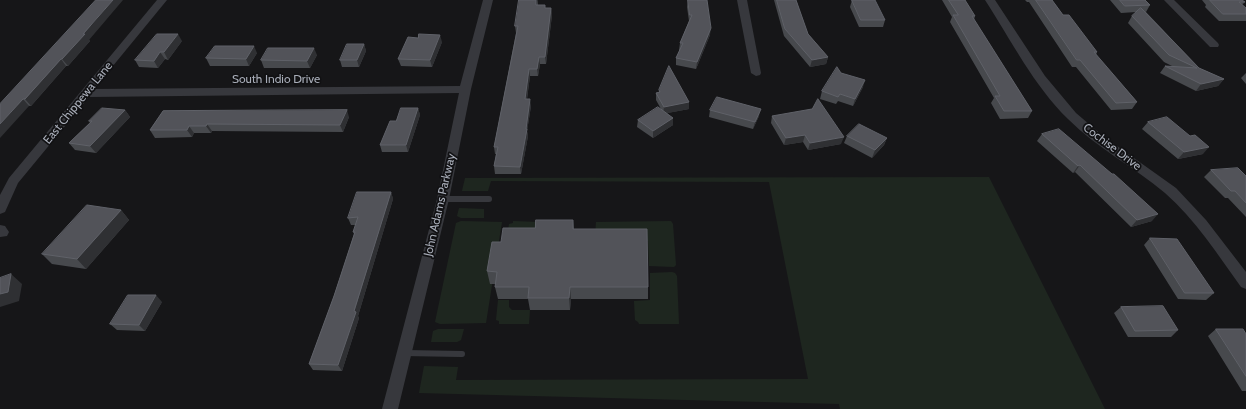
<!DOCTYPE html>
<style>
body{margin:0}
canvas{display:block;background:#161618}
</style>
<canvas width="1246" height="409"></canvas>
<script>
const g = document.querySelector('canvas').getContext('2d');
g.lineJoin = 'round';
function paint(path, color) {
  g.fillStyle = color;
  g.fill(path, 'evenodd');
}
function strokePath(path, color, width, dash) {
  g.strokeStyle = color;
  g.lineWidth = width;
  g.lineCap = dash ? 'butt' : 'round';
  g.setLineDash(dash || []);
  g.stroke(path);
}
function label(font, color, halo, rows, align = 'center') {
  g.font = font + ' Cabin,sans-serif';
  g.lineWidth = 3.5;
  g.setLineDash([]);
  g.textBaseline = 'middle';
  g.strokeStyle = halo;
  g.fillStyle = color;
  for (const [text, x, y, turn = 0] of rows) {
    g.save();
    g.translate(x, y);
    g.rotate((+turn || 0) * Math.PI / 180);
    g.textAlign = isNaN(turn) ? turn : align;
    if (halo) g.strokeText(text, 0, 0);
    g.fillText(text, 0, 0);
    g.restore();
  }
}
paint(new Path2D(`
 M 989,177 L 1105,409 L 840,409 L 839,404 L 419,393 L 424,366 L 458,367 L 456,380 L 808,379 L 769,182 L 491,181 L 488,191 L 462,191 L 465,178 Z
 M 459,208 L 484,209 L 484,218 L 461,218 L 457,216 Z
 M 461,221 L 502,222 L 486,323 L 440,324 L 435,322 L 456,223 Z
 M 513,221 L 539,222 L 537,236 L 506,241 L 509,224 L 513,223 Z
 M 671,221 L 673,224 L 676,265 L 674,267 L 649,266 L 648,241 L 616,240 L 595,236 L 596,222 Z
 M 672,272 L 675,273 L 677,276 L 679,324 L 639,324 L 638,322 L 635,320 L 634,301 L 650,300 L 650,273 Z
 M 498,300 L 509,300 L 509,307 L 512,310 L 530,310 L 529,324 L 499,324 L 499,321 L 496,320 Z
 M 438,329 L 464,329 L 461,340 L 457,342 L 431,342 L 433,331 Z`), '#1e261f');
strokePath(new Path2D(`
 M 443,199 L 489,199
 M 404,353 L 462,354`), '#37383d', 6);
paint(new Path2D(`
 M 157,0 L 167,0 L 94,89 L 460,86 L 483,0 L 493,0 L 471,89 L 449,199 L 398,409 L 382,409 L 437,199 L 459,93 L 89,97 L 18,183 L 5,212 L 0,214 L 0,195 L 9,178 Z
 M 737,0 L 747,0 L 761,73 L 760,75 L 756,76 L 751,73 Z
 M 985,0 L 995,0 L 1045,76 L 1076,113 L 1103,136 L 1176,188 L 1206,220 L 1246,272 L 1246,289 L 1241,287 C 1218,255 1195,219 1165,193 C 1134,167 1097,148 1068,119 C 1034,86 1011,40 985,0 Z
 M 1164,0 L 1174,0 L 1218,43 L 1219,45 L 1218,47 L 1210,47 Z
 M 0,225 L 5,226 L 9,232 L 7,236 L 0,237 Z`), '#37383d');
paint(new Path2D(`
 M 96,0 L 89,40 L 90,41 L 68,66 L 66,66 L 31,106 L 0,104 Z
 M 538,0 L 538,5 L 545,8 L 551,8 L 552,15 L 546,64 L 540,64 L 538,76 L 530,76 L 527,99 L 531,106 L 527,131 L 528,136 L 521,174 L 495,174 L 494,166 L 496,154 L 495,154 L 494,147 L 516,33 L 515,26 Z
 M 688,0 L 707,0 L 710,35 L 696,69 L 676,65 L 676,58 L 680,50 L 679,50 L 680,43 L 689,21 L 687,7 Z
 M 774,0 L 796,0 L 808,34 L 828,57 L 826,64 L 810,67 L 784,36 Z
 M 852,0 L 885,20 L 883,27 L 859,27 L 850,7 Z
 M 942,0 L 965,0 L 975,16 L 974,20 L 1032,111 L 1028,118 L 1000,119 L 991,103 L 994,98 L 950,22 L 952,17 Z
 M 1025,0 L 1052,0 L 1063,15 L 1097,52 L 1096,55 L 1137,102 L 1132,109 L 1111,110 L 1076,67 L 1072,67 L 1029,2 L 1027,2 Z
 M 1110,0 L 1145,0 L 1150,5 L 1146,12 L 1199,68 L 1224,79 L 1218,86 L 1196,91 L 1160,73 L 1165,66 L 1174,67 L 1164,62 L 1128,23 L 1132,16 L 1136,12 L 1121,13 Z
 M 1202,0 L 1242,0 L 1245,2 L 1242,5 L 1246,8 L 1246,21 L 1219,21 L 1205,7 L 1206,5 Z
 M 182,41 L 168,60 L 165,59 L 158,68 L 139,67 L 135,60 Z
 M 442,42 L 432,67 L 401,66 L 398,59 Z
 M 364,44 L 366,51 L 359,67 L 342,67 L 340,60 Z
 M 257,53 L 249,66 L 210,66 L 206,58 Z
 M 317,55 L 310,68 L 264,68 L 261,60 Z
 M 841,73 L 863,87 L 853,106 L 838,101 L 836,104 L 820,99 L 822,91 Z
 M 1246,73 L 1246,84 L 1241,78 Z
 M 659,90 L 689,102 L 689,109 L 667,113 L 673,125 L 653,138 L 637,127 L 638,120 L 661,109 L 656,100 L 656,93 L 659,93 Z
 M 418,108 L 420,115 L 408,152 L 382,152 L 380,145 L 396,121 Z
 M 125,110 L 130,117 L 96,153 L 75,150 L 69,143 L 90,123 L 89,121 Z
 M 710,110 L 759,116 L 753,129 L 709,117 Z
 M 163,111 L 349,117 L 343,132 L 212,131 L 211,133 L 194,133 L 192,137 L 155,138 L 150,130 Z
 M 772,116 L 841,144 L 808,150 L 803,142 L 784,145 L 771,123 Z
 M 1148,122 L 1203,154 L 1178,159 L 1142,129 Z
 M 1042,134 L 1112,174 L 1152,221 L 1131,227 L 1075,172 L 1073,173 L 1037,141 Z
 M 847,136 L 887,138 L 884,145 L 872,158 L 844,143 Z
 M 1211,170 L 1246,176 L 1246,217 L 1228,198 L 1225,198 L 1204,177 Z
 M 391,192 L 393,199 L 358,316 L 359,318 L 342,371 L 313,370 L 309,364 L 334,296 L 354,234 L 353,232 L 356,225 L 351,225 L 348,218 Z
 M 121,210 L 129,220 L 86,269 L 52,264 L 42,254 Z
 M 573,220 L 574,229 L 648,287 L 648,299 L 571,299 L 570,310 L 530,310 L 528,299 L 498,299 L 495,287 L 496,284 L 490,284 L 487,271 L 501,242 L 535,228 Z
 M 1150,238 L 1214,293 L 1206,300 L 1178,299 L 1144,245 Z
 M 162,302 L 145,331 L 117,330 L 110,324 Z
 M 1121,307 L 1178,330 L 1171,337 L 1128,337 L 1114,313 Z
 M 1216,329 L 1246,334 L 1246,391 L 1242,391 L 1208,336 Z`), '#47494d');
paint(new Path2D(`
 M 113,0 L 123,0 L 89,40 L 90,41 L 68,66 L 62,59 Z
 M 536,0 L 538,0 L 536,11 Z
 M 551,8 L 552,15 L 546,64 L 545,57 Z
 M 711,28 L 710,35 L 696,69 L 697,62 Z
 M 178,34 L 182,41 L 168,60 L 164,52 Z
 M 440,35 L 442,42 L 432,67 L 430,60 Z
 M 364,44 L 366,51 L 359,67 L 357,60 Z
 M 254,46 L 257,53 L 249,66 L 246,59 Z
 M 314,48 L 317,55 L 310,68 L 307,61 Z
 M 160,52 L 165,59 L 158,68 L 154,61 Z
 M 539,57 L 540,64 L 538,76 L 537,69 Z
 M 828,57 L 826,64 L 810,67 L 812,60 Z
 M 61,59 L 66,66 L 31,106 L 25,99 Z
 M 529,69 L 530,76 L 526,106 L 525,99 Z
 M 1224,79 L 1218,86 L 1196,91 L 1201,84 Z
 M 865,80 L 863,87 L 853,106 L 855,99 Z
 M 23,99 L 29,106 L 0,138 L 0,124 Z
 M 530,99 L 531,106 L 527,131 L 528,136 L 521,174 L 520,167 Z
 M 689,102 L 689,109 L 663,114 L 664,107 Z
 M 418,108 L 420,115 L 408,152 L 406,145 Z
 M 761,109 L 759,116 L 753,129 L 755,122 Z
 M 125,110 L 130,117 L 96,153 L 90,146 Z
 M 347,110 L 349,117 L 343,132 L 340,125 Z
 M 673,118 L 673,125 L 653,138 L 653,131 Z
 M 207,124 L 212,131 L 211,133 L 206,126 Z
 M 189,126 L 194,133 L 192,137 L 187,130 Z
 M 805,135 L 803,142 L 784,145 L 786,138 Z
 M 844,137 L 841,144 L 808,150 L 810,143 Z
 M 887,138 L 884,145 L 872,158 L 875,150 Z
 M 1209,147 L 1203,154 L 1178,159 L 1184,152 Z
 M 1080,165 L 1075,172 L 1073,173 L 1078,166 Z
 M 391,192 L 393,199 L 358,316 L 359,318 L 342,371 L 338,365 Z
 M 121,210 L 129,220 L 86,269 L 77,259 Z
 M 1158,214 L 1152,221 L 1131,227 L 1137,220 Z
 M 11,274 L 22,284 L 19,301 L 0,307 L 0,294 Z
 M 570,287 L 571,299 L 570,310 L 569,298 Z
 M 156,295 L 162,302 L 145,331 L 139,325 Z`), '#2f3033');
const building = new Path2D(`
 M 96,0 L 113,0 L 83,34 L 85,34 L 62,59 L 61,59 L 25,99 L 23,99 L 0,124 L 0,104 Z
 M 519,0 L 536,0 L 536,5 L 545,5 L 545,8 L 551,8 L 545,57 L 539,57 L 537,69 L 529,69 L 525,99 L 530,99 L 526,129 L 527,129 L 520,167 L 494,166 L 498,147 L 494,147 L 518,26 L 515,26 Z
 M 688,0 L 707,0 L 711,28 L 697,62 L 676,58 L 683,43 L 680,43 L 692,15 L 690,15 Z
 M 777,0 L 796,0 L 808,34 L 828,57 L 812,60 L 785,29 Z
 M 852,0 L 875,0 L 885,20 L 861,20 Z
 M 949,0 L 965,0 L 975,16 L 972,16 L 1032,111 L 1004,111 L 995,96 L 1000,96 L 953,15 L 958,15 Z
 M 1036,0 L 1052,0 L 1063,15 L 1069,15 L 1097,52 L 1094,52 L 1137,102 L 1116,103 L 1080,60 L 1077,60 Z
 M 1120,0 L 1145,0 L 1150,5 L 1125,6 Z
 M 1210,0 L 1242,0 L 1245,2 L 1239,2 L 1246,8 L 1246,14 L 1223,14 Z
 M 1141,8 L 1199,68 L 1224,79 L 1201,84 L 1165,66 L 1197,68 L 1169,55 L 1132,16 Z
 M 157,34 L 178,34 L 164,52 L 160,52 L 154,61 L 135,60 Z
 M 419,34 L 440,35 L 430,60 L 398,59 L 408,37 L 418,38 Z
 M 347,44 L 364,44 L 357,60 L 340,60 Z
 M 215,46 L 254,46 L 246,59 L 206,58 Z
 M 268,48 L 314,48 L 307,61 L 261,60 Z
 M 669,66 L 689,102 L 664,107 L 656,93 L 660,92 L 659,90 Z
 M 837,67 L 841,73 L 865,80 L 855,99 L 840,94 L 838,97 L 822,91 Z
 M 717,97 L 761,109 L 755,122 L 710,110 Z
 M 818,99 L 844,137 L 810,143 L 805,135 L 786,138 L 772,116 L 812,109 Z
 M 658,107 L 673,118 L 653,131 L 638,120 Z
 M 102,108 L 125,110 L 90,146 L 69,143 L 92,121 L 89,121 Z
 M 401,108 L 418,108 L 406,145 L 380,145 L 390,121 L 396,121 Z
 M 347,110 L 340,125 L 207,124 L 206,126 L 189,126 L 187,130 L 150,130 L 163,111 Z
 M 1167,117 L 1190,136 L 1195,135 L 1209,147 L 1184,152 L 1148,122 Z
 M 859,124 L 887,138 L 875,150 L 847,136 Z
 M 1059,129 L 1112,174 L 1114,174 L 1158,214 L 1137,220 L 1080,165 L 1078,166 L 1042,134 Z
 M 1238,168 L 1246,176 L 1246,203 L 1235,191 L 1231,191 L 1211,170 Z
 M 357,192 L 391,192 L 354,311 L 356,312 L 338,365 L 309,364 L 334,296 L 355,232 L 353,232 L 358,217 L 348,218 Z
 M 87,205 L 121,210 L 77,259 L 42,254 Z
 M 536,220 L 573,220 L 573,229 L 647,229 L 648,287 L 570,287 L 569,298 L 528,298 L 529,287 L 495,287 L 497,272 L 487,271 L 492,242 L 501,242 L 503,228 L 535,228 Z
 M 1150,238 L 1177,239 L 1214,293 L 1185,293 Z
 M 11,274 L 8,292 L 0,294 L 0,278 Z
 M 128,295 L 156,295 L 139,325 L 110,324 Z
 M 1163,306 L 1178,330 L 1135,331 L 1121,307 Z
 M 1216,329 L 1243,329 L 1246,334 L 1246,376 Z`);
paint(building, '#525359');
strokePath(building, '#5f6168', 1);
label('12px', '#a8adb8', '#111113', [
 ["South Indio Drive",276,79],
 ["East Chippewa Lane",78,103,-51],
 ["Cochise Drive",1112,147,37],
 ["John Adams Parkway",440,205,-77]
]);
</script>
